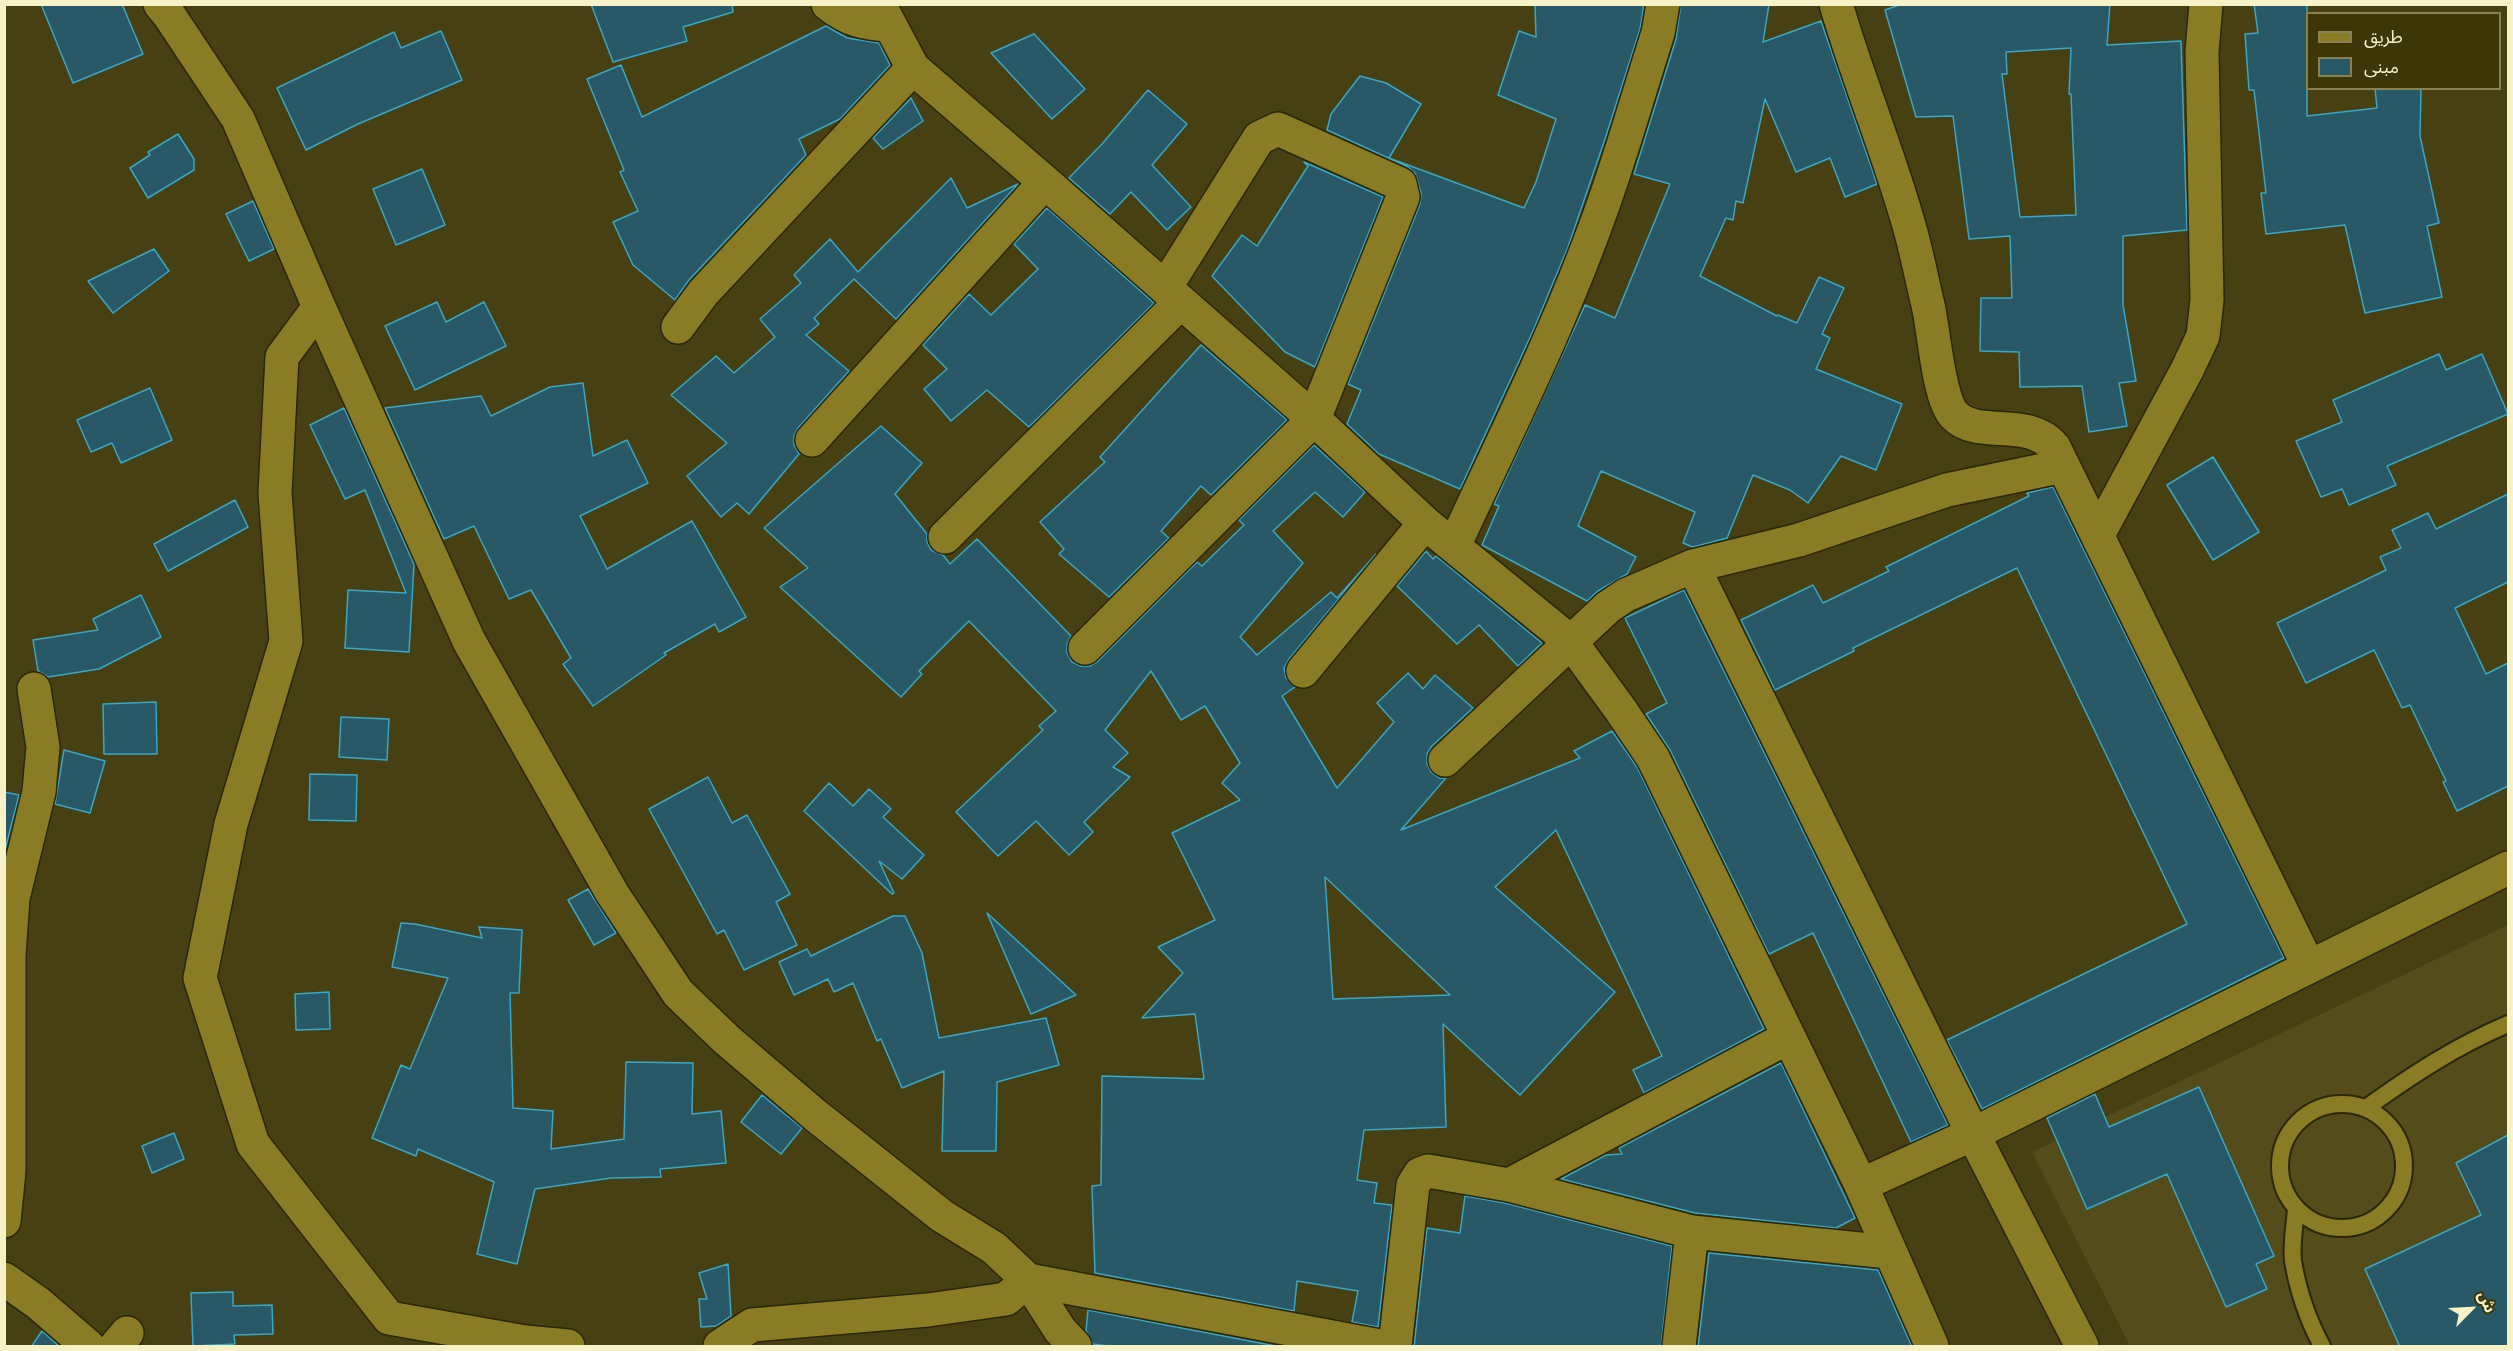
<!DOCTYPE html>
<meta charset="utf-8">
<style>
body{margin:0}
#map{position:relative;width:2513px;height:1351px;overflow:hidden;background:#474013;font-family:Mulish,"Noto Sans Arabic",sans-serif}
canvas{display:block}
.frame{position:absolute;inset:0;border:6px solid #f7f1c8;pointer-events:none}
.legend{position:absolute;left:2306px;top:12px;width:195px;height:78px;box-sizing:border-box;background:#3d3606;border:2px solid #878154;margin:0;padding:8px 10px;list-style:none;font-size:18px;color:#f7f1c8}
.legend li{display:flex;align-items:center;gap:12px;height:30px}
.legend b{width:30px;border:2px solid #878154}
.north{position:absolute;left:2441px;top:1279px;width:60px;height:60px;-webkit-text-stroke:4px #3d3606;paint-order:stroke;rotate:66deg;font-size:16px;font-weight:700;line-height:24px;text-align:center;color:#f7f1c8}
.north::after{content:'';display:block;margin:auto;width:21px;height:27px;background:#f7f1c8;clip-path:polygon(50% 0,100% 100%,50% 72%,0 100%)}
</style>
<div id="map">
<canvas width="2513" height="1351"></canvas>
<div class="frame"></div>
<ul class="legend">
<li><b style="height:8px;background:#897c24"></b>طريق</li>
<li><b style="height:16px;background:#295866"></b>مبنى</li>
</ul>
<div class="north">ش</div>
</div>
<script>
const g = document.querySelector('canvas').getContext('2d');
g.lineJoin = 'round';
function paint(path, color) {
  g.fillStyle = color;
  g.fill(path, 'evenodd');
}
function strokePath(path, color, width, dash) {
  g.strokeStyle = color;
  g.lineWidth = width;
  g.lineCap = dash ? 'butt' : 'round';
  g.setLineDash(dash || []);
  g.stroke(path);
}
paint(new Path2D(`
 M 2508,925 L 2508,1346 L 2130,1346 L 2032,1152 Z`), '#544c1a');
const building = new Path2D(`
 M 41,4 L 122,4 L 143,54 L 73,83 Z
 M 591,4 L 732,4 L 733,12 L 683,27 L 687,41 L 613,62 Z
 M 1535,4 L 1644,4 L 1640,29 L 1605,139 L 1568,247 L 1533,331 L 1460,489 L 1379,454 L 1347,424 L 1361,390 L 1348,384 L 1420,204 L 1421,193 L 1415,173 L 1408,167 L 1327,130 L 1331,114 L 1360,76 L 1386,83 L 1421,104 L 1389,158 L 1524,208 L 1536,182 L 1556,119 L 1498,95 L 1519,31 L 1536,37 Z
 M 1681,4 L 1769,4 L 1763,42 L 1821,21 L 1877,184 L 1845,197 L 1830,158 L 1796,172 L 1765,99 L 1743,203 L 1736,201 L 1733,220 L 1726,218 L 1700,276 L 1777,316 L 1778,315 L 1797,323 L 1819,277 L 1844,288 L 1822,334 L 1830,338 L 1816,369 L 1902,404 L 1876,470 L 1841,456 L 1808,503 L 1790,490 L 1753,475 L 1727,538 L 1693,547 L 1683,543 L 1695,512 L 1601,471 L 1578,526 L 1636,557 L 1627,574 L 1598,591 L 1587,601 L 1482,545 L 1499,506 L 1494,504 L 1585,305 L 1615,318 L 1670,184 L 1634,174 L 1676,39 Z
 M 1902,4 L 2110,4 L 2107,45 L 2181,41 L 2187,230 L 2123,236 L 2123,305 L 2136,381 L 2119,383 L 2127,426 L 2089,432 L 2082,386 L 2020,387 L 2019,352 L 1980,351 L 1981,298 L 2012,298 L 2010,236 L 1969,239 L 1953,116 L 1916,117 L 1885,10 ZM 2071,48 L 2069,94 L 2071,94 L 2076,215 L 2020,217 L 2002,74 L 2007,74 L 2006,52 Z
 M 2254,4 L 2307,4 L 2307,116 L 2377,108 L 2375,88 L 2421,88 L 2420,136 L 2439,223 L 2427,226 L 2442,297 L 2365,313 L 2345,225 L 2266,234 L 2261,193 L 2266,193 L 2254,90 L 2249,90 L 2245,34 L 2258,33 Z
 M 826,26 L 847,38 L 879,43 L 890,65 L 840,119 L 799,139 L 806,155 L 689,280 L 675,300 L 633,265 L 613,222 L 638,211 L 620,172 L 624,170 L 587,79 L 621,65 L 642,117 Z
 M 441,31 L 462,80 L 358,124 L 306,150 L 277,88 L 394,32 L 401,48 Z
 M 1034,34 L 1085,89 L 1052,119 L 991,53 Z
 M 1148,90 L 1187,124 L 1152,165 L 1191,207 L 1167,230 L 1131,192 L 1110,214 L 1069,178 L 1102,144 Z
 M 911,98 L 923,121 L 883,149 L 873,138 Z
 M 178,134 L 194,159 L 194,170 L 148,198 L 130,168 L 150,155 L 148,152 Z
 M 1304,162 L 1383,197 L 1315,367 L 1285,352 L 1212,276 L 1242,235 L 1257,246 L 1308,166 Z
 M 422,169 L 445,225 L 396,245 L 373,189 Z
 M 951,178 L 967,208 L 1018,184 L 896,319 L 854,279 L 814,318 L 819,324 L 806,335 L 849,371 L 798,428 L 794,436 L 794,445 L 799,454 L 749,514 L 737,503 L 721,517 L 687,476 L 727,443 L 671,395 L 716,356 L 734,373 L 775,337 L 760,319 L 801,283 L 794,275 L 830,239 L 858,272 Z
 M 253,201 L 274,249 L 249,261 L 226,214 Z
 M 1047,208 L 1154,303 L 1029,427 L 987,390 L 951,421 L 924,389 L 947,369 L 923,345 L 969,294 L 991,315 L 1038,269 L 1014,244 Z
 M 154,249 L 169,271 L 113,313 L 88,281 Z
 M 437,302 L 446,322 L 484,302 L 506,346 L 415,390 L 385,326 Z
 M 1201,345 L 1287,420 L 1211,495 L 1201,486 L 1161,531 L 1169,538 L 1109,597 L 1059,554 L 1064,549 L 1040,522 L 1105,462 L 1100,457 Z
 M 2439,354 L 2446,370 L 2482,354 L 2508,414 L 2387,466 L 2396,485 L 2349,505 L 2342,489 L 2321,497 L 2296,441 L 2342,422 L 2333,400 Z
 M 583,383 L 593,456 L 627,440 L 648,483 L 580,516 L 607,569 L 692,521 L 746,617 L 719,632 L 715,624 L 664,653 L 666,655 L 593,706 L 563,664 L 571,658 L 531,590 L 509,599 L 474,526 L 444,539 L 385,408 L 481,396 L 491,416 L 550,387 Z
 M 150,388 L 172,440 L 121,463 L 112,443 L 91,452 L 77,420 Z
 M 344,408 L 414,564 L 409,652 L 345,648 L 348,590 L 406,593 L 365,490 L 345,499 L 310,425 Z
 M 881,426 L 922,463 L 895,494 L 927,534 L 927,542 L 931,550 L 943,555 L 950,564 L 977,539 L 1071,636 L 1067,644 L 1067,653 L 1072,662 L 1081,666 L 1090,666 L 1098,661 L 1197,562 L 1202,566 L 1244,525 L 1239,520 L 1314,445 L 1365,492 L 1343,517 L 1315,492 L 1273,531 L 1303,563 L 1240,637 L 1257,655 L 1331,592 L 1337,598 L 1376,554 L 1289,659 L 1284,668 L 1286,678 L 1295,687 L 1282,696 L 1337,788 L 1394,722 L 1377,703 L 1408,673 L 1423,689 L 1435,675 L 1473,708 L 1432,746 L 1427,754 L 1427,764 L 1431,772 L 1439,778 L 1446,778 L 1401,830 L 1580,758 L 1574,751 L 1612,731 L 1637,767 L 1764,1029 L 1644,1093 L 1633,1070 L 1662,1056 L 1556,830 L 1495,887 L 1615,992 L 1520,1095 L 1443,1024 L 1446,1127 L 1364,1130 L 1357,1180 L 1377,1183 L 1374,1203 L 1392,1205 L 1378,1327 L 1352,1322 L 1358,1291 L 1297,1281 L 1294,1311 L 1095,1273 L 1092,1186 L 1101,1185 L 1102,1076 L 1204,1079 L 1195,1014 L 1142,1018 L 1183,973 L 1158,947 L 1215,920 L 1172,833 L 1240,800 L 1222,783 L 1240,763 L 1205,706 L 1181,720 L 1151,671 L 1105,730 L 1128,753 L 1113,767 L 1130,777 L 1084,822 L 1093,832 L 1069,855 L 1036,821 L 998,856 L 956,812 L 1043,730 L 1039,726 L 1056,711 L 969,621 L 919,671 L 922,674 L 901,697 L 780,587 L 808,568 L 764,528 ZM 1325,877 L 1450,995 L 1333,999 Z
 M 2213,457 L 2259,532 L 2213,560 L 2167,485 Z
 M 2053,487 L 2284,958 L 1982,1109 L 1947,1040 L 2187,924 L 2017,568 L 1853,648 L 1854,651 L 1775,690 L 1741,620 L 1813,585 L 1823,603 L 1889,571 L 1886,567 L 2029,496 L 2027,493 Z
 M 2508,494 L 2508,582 L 2455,608 L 2486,674 L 2508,663 L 2508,786 L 2457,811 L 2443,782 L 2446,781 L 2410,705 L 2402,708 L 2374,650 L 2306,683 L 2277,623 L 2386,570 L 2380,557 L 2401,548 L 2392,530 L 2428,513 L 2436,529 Z
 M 235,500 L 248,527 L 168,571 L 154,544 Z
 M 1426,551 L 1433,559 L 1436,556 L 1542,643 L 1518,666 L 1479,625 L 1457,644 L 1397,586 Z
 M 1684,590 L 1948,1125 L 1911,1142 L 1813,933 L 1769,954 L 1670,750 L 1646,714 L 1667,703 L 1625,618 Z
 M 141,595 L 161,637 L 99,669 L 48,677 L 38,671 L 33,640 L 98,630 L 93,619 Z
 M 156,702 L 157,754 L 104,754 L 103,704 Z
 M 341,717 L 389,719 L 387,760 L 339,757 Z
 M 64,750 L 105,761 L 90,813 L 55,804 Z
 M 310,774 L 357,775 L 356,821 L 309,820 Z
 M 708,777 L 732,823 L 747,815 L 790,894 L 776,902 L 797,945 L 744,970 L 724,930 L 717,934 L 649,809 Z
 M 829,783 L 853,806 L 869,789 L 891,809 L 883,817 L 924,855 L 902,879 L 879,861 L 894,893 L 892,894 L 804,811 Z
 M 4,792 L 19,795 L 4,854 Z
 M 588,889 L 616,933 L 594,945 L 568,900 Z
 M 987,913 L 1076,995 L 1031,1014 Z
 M 893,916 L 905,916 L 922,953 L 939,1038 L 1046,1018 L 1059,1065 L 997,1082 L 996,1151 L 942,1151 L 944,1071 L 902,1088 L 881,1039 L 877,1041 L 853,983 L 834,992 L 828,979 L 794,995 L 779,962 L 807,949 L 811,956 Z
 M 401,923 L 415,924 L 482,938 L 479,927 L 522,930 L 519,993 L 510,993 L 513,1108 L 553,1111 L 551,1149 L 624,1139 L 626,1062 L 693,1063 L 692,1114 L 721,1111 L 726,1163 L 660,1169 L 661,1177 L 611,1178 L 535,1189 L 517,1264 L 477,1254 L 494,1182 L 418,1149 L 416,1156 L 372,1138 L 401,1065 L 410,1069 L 448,978 L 392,967 Z
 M 329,992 L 330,1029 L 296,1030 L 295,994 Z
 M 1781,1063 L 1855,1218 L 1836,1228 L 1695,1213 L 1561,1179 L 1606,1155 L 1622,1154 L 1619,1148 Z
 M 2199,1087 L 2274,1256 L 2256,1264 L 2267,1289 L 2226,1307 L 2167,1174 L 2087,1209 L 2047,1118 L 2095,1094 L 2109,1127 Z
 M 762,1095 L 802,1128 L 781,1154 L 741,1122 Z
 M 174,1133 L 184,1159 L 152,1173 L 142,1146 Z
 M 2508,1135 L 2508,1347 L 2400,1347 L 2365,1269 L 2481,1215 L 2456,1163 Z
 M 1465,1196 L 1505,1203 L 1672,1246 L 1661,1347 L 1414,1347 L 1427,1228 L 1460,1233 Z
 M 1709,1253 L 1878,1270 L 1912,1347 L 1698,1347 Z
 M 728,1264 L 731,1316 L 716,1326 L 701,1327 L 699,1299 L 707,1299 L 699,1273 Z
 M 233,1292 L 233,1306 L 272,1305 L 273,1334 L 234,1335 L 235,1344 L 193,1346 L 191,1293 Z
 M 1088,1310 L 1281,1347 L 1116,1347 L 1093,1344 L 1086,1331 Z
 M 42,1331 L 60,1347 L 31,1347 Z`);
paint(building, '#295866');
strokePath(building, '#39a7c6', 1.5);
const lane = new Path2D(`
 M2280 1166a62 62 0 1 1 124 0a62 62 0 1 1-124 0Z
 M 2366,1108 C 2412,1075 2456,1046 2508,1024
 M 2296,1208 C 2295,1225 2291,1244 2293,1261 C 2298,1291 2308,1320 2322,1346`);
const street = new Path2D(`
 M 160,4 L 169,15 L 238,119 L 319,307 L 469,641 L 612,893 L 678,993 L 727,1040 L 815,1115 L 942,1216 L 994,1248 L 1028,1280 L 1060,1330 L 1075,1346
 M 828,4 C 848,20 865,24 889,25
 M 879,4 L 913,68 L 1045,182 L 1314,419 L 1425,523 L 1571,642 L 1620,709 L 1653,758 L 1861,1185 L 1932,1346
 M 1836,4 C 1858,80 1889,153 1910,229 C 1917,254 1922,280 1928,305 C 1934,330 1938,397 1954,415 C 1978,440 2028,416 2054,447 L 2309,967
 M 319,307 L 282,357 L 275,493 L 286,641 L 231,824 L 200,978 L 253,1144 L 389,1318 L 525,1342 L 568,1346
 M 678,327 L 703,293 L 913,68
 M 812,440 L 1045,182
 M 2098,535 L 2187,370 L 2203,336 L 2207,300 L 2202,52 L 2206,4
 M 945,537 L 1181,302
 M 1454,546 C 1505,436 1560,326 1601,211 C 1622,153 1639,92 1658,33 L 1663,4
 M 1693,566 L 1973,1134 L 2082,1346
 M 1085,648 L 1314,419 L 1403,197 L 1400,184 L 1278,129 L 1259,138 L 1165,288
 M 1303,671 L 1425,523
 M 1445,760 L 1608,607 L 1626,595 L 1693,566 L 1799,540 L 1947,490 L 2063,466
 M 1509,1185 L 1789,1037
 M 1861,1185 L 1973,1134 L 2508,868
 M 4,1221 L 9,1171 L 9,955 L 13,898 L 39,792 L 43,747 L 34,689
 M 4,1279 L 38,1303 L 88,1346
 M 116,1346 L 127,1333
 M 720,1346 L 752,1325 L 928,1310 L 1006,1299 L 1028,1280 L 1380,1346
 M 1395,1346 L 1413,1185 L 1420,1174 L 1428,1171 L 1509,1185 L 1692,1232 L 1889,1252
 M 1679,1346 L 1692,1232`);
strokePath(lane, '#2b270c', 20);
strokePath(street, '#2b270c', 36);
strokePath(lane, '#897c24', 16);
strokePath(street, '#897c24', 33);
</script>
